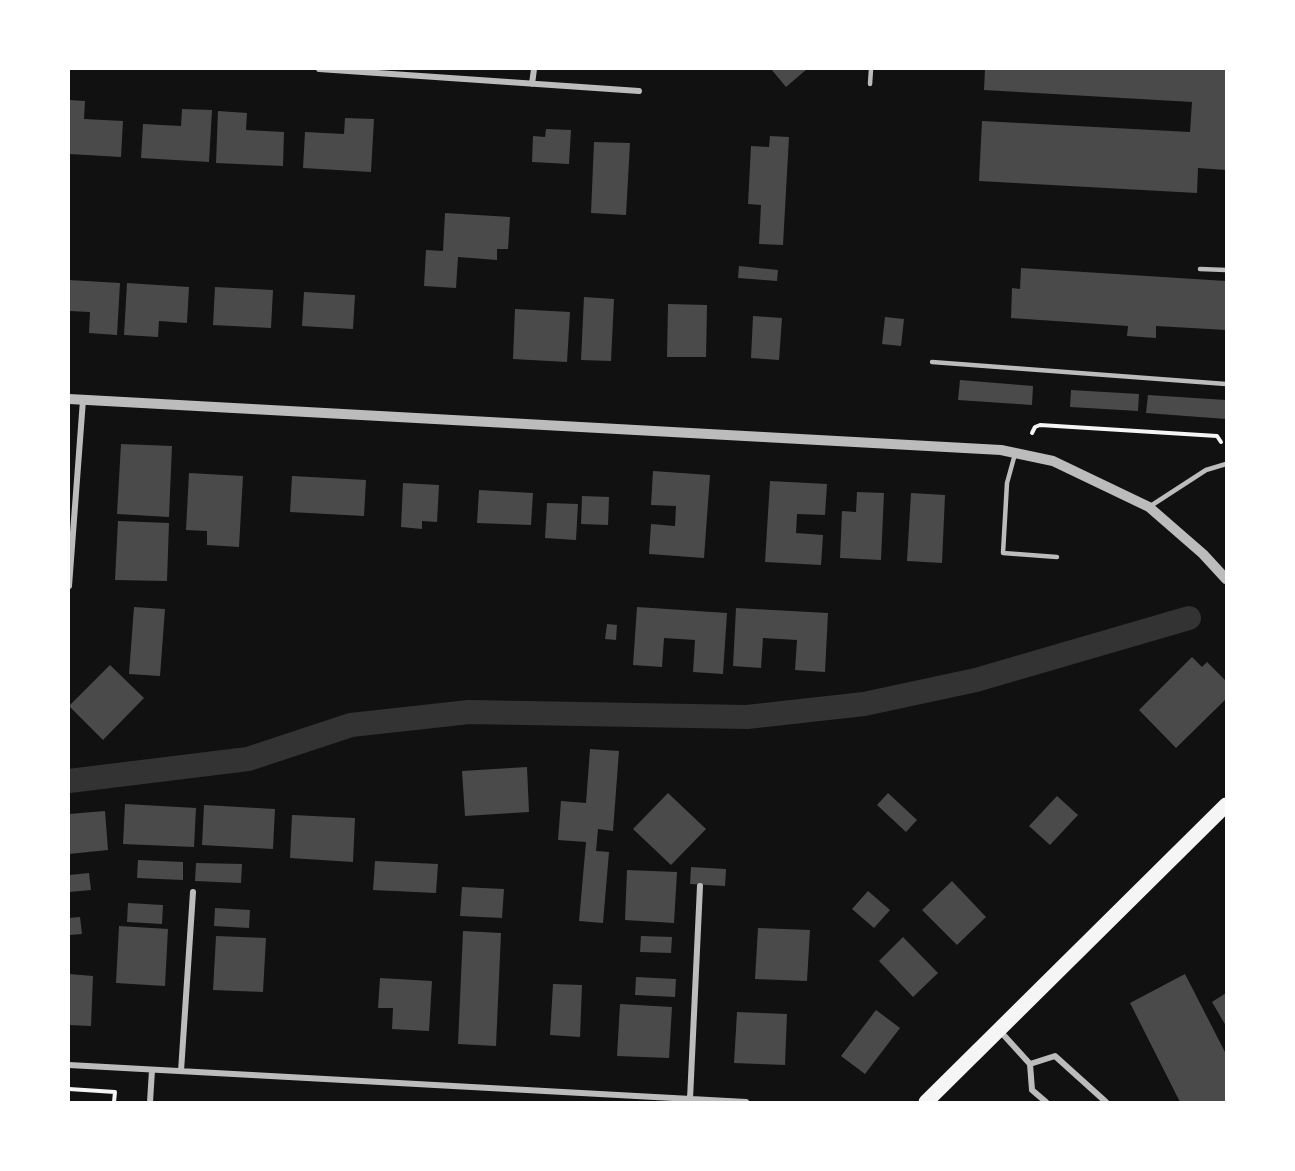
<!DOCTYPE html>
<style>
body{margin:0}
#map{position:relative;width:1295px;height:1171px;overflow:hidden;background:#111;font-family:Arial,sans-serif}
canvas{display:block}
.frame{position:absolute;inset:0;border:70px solid #fff;pointer-events:none}
</style>
<div id="map">
<canvas width="1295" height="1171"></canvas>
<div class="frame"></div>
</div>
<script>
const g = document.querySelector('canvas').getContext('2d');
g.lineJoin = 'round';
function strokePath(path, color, width, dash) {
  g.strokeStyle = color;
  g.lineWidth = width;
  g.lineCap = dash ? 'butt' : 'round';
  g.setLineDash(dash || []);
  g.stroke(path);
}
function paint(path, color) {
  g.fillStyle = color;
  g.fill(path, 'evenodd');
}
strokePath(new Path2D(`
 M 69,781 L 248,759 L 351,725 L 469,712 L 747,717 L 864,704 L 976,680 L 1189,618`), '#333', 24);
paint(new Path2D(`
 M 771,69 L 807,69 L 786,87 Z
 M 985,69 L 1226,69 L 1226,170 L 1198,168 L 1197,193 L 979,181 L 982,121 L 1190,132 L 1192,102 L 984,90 Z
 M 69,100 L 85,101 L 84,119 L 123,121 L 121,157 L 69,154 Z
 M 182,109 L 212,110 L 209,162 L 141,158 L 143,124 L 181,126 Z
 M 218,111 L 247,113 L 246,130 L 284,132 L 283,166 L 216,163 Z
 M 345,118 L 374,119 L 371,172 L 303,168 L 305,132 L 344,134 Z
 M 546,129 L 571,130 L 569,164 L 532,162 L 533,136 L 545,137 Z
 M 770,136 L 789,137 L 783,245 L 759,244 L 761,205 L 748,204 L 751,146 L 769,147 Z
 M 594,142 L 630,143 L 626,215 L 591,213 Z
 M 445,213 L 510,217 L 508,249 L 497,249 L 497,260 L 458,257 L 456,288 L 424,286 L 426,250 L 443,251 Z
 M 739,266 L 778,270 L 777,281 L 738,278 Z
 M 1021,268 L 1226,281 L 1226,330 L 1156,326 L 1156,338 L 1127,336 L 1128,326 L 1011,318 L 1012,288 L 1020,289 Z
 M 69,280 L 120,283 L 117,335 L 89,333 L 90,312 L 69,311 Z
 M 127,283 L 189,287 L 187,323 L 159,321 L 158,337 L 124,335 Z
 M 215,287 L 273,290 L 271,328 L 213,325 Z
 M 304,292 L 355,295 L 353,329 L 302,326 Z
 M 584,297 L 614,299 L 611,361 L 581,360 Z
 M 668,304 L 707,305 L 706,357 L 667,357 Z
 M 515,309 L 570,312 L 567,362 L 513,359 Z
 M 753,316 L 782,318 L 779,360 L 751,358 Z
 M 885,317 L 904,319 L 901,346 L 882,344 Z
 M 960,380 L 1033,386 L 1032,405 L 958,400 Z
 M 1071,390 L 1139,394 L 1138,411 L 1070,407 Z
 M 1148,395 L 1226,400 L 1226,419 L 1146,413 Z
 M 121,444 L 172,446 L 169,517 L 117,514 Z
 M 653,471 L 710,475 L 704,558 L 649,554 L 651,524 L 675,526 L 676,506 L 651,505 Z
 M 189,473 L 243,476 L 239,547 L 207,545 L 207,531 L 186,530 Z
 M 292,476 L 366,480 L 364,516 L 290,512 Z
 M 770,481 L 827,484 L 825,515 L 797,514 L 796,533 L 823,535 L 821,565 L 765,562 Z
 M 403,483 L 439,485 L 437,522 L 422,521 L 422,529 L 401,527 Z
 M 479,490 L 533,493 L 531,525 L 477,523 Z
 M 857,492 L 884,493 L 881,560 L 840,558 L 842,511 L 856,512 Z
 M 911,493 L 945,495 L 942,563 L 907,561 Z
 M 582,496 L 609,497 L 608,525 L 581,524 Z
 M 547,503 L 578,504 L 576,540 L 545,538 Z
 M 118,521 L 169,523 L 167,581 L 115,580 Z
 M 134,607 L 165,609 L 160,676 L 129,674 Z
 M 637,607 L 727,613 L 723,674 L 693,672 L 695,640 L 664,638 L 662,667 L 633,665 Z
 M 736,608 L 828,613 L 825,672 L 795,670 L 797,640 L 763,638 L 761,668 L 733,666 Z
 M 607,624 L 617,625 L 616,640 L 605,639 Z
 M 1192,657 L 1202,667 L 1207,662 L 1226,681 L 1226,699 L 1176,748 L 1139,710 Z
 M 110,665 L 144,698 L 103,740 L 69,706 Z
 M 590,749 L 619,751 L 613,831 L 598,829 L 596,851 L 609,852 L 603,923 L 579,921 L 586,842 L 558,840 L 561,801 L 586,803 Z
 M 527,767 L 529,812 L 465,816 L 462,771 Z
 M 668,793 L 706,829 L 671,865 L 633,829 Z
 M 888,793 L 917,820 L 906,832 L 877,805 Z
 M 1057,796 L 1078,815 L 1050,845 L 1029,826 Z
 M 125,804 L 196,808 L 194,847 L 123,844 Z
 M 204,805 L 275,809 L 273,849 L 202,845 Z
 M 105,811 L 108,850 L 69,854 L 69,814 Z
 M 292,815 L 355,818 L 353,862 L 290,858 Z
 M 138,860 L 183,862 L 183,880 L 137,878 Z
 M 375,861 L 438,864 L 436,893 L 373,890 Z
 M 196,863 L 242,864 L 241,883 L 195,881 Z
 M 691,867 L 726,869 L 725,886 L 690,884 Z
 M 627,870 L 677,872 L 674,923 L 625,920 Z
 M 89,873 L 91,890 L 69,892 L 69,875 Z
 M 952,881 L 986,917 L 957,945 L 922,910 Z
 M 462,887 L 504,889 L 502,918 L 460,916 Z
 M 868,891 L 890,910 L 874,928 L 852,909 Z
 M 128,903 L 163,905 L 162,924 L 127,922 Z
 M 215,908 L 250,910 L 249,928 L 214,926 Z
 M 80,917 L 82,934 L 69,935 L 69,918 Z
 M 119,926 L 168,929 L 165,986 L 116,983 Z
 M 758,928 L 810,930 L 807,981 L 755,979 Z
 M 463,931 L 501,933 L 496,1046 L 458,1044 Z
 M 216,936 L 266,938 L 263,992 L 213,990 Z
 M 641,936 L 672,937 L 671,953 L 640,952 Z
 M 903,937 L 938,973 L 913,997 L 879,961 Z
 M 69,974 L 93,976 L 91,1026 L 69,1025 Z
 M 1185,974 L 1226,1054 L 1226,1102 L 1180,1102 L 1130,1003 Z
 M 636,977 L 676,979 L 675,997 L 635,995 Z
 M 380,978 L 432,981 L 429,1031 L 392,1029 L 393,1008 L 378,1008 Z
 M 553,984 L 582,985 L 580,1037 L 550,1035 Z
 M 1226,993 L 1226,1026 L 1212,1002 Z
 M 620,1004 L 672,1007 L 669,1058 L 617,1056 Z
 M 876,1010 L 900,1028 L 865,1074 L 841,1056 Z
 M 737,1012 L 787,1014 L 785,1065 L 734,1063 Z`), '#4a4a4a');
strokePath(new Path2D(`
 M 1032,433 L 1035,427 L 1040,425 L 1217,436 L 1221,442
 M 69,1089 L 115,1092 L 114,1102`), '#f5f5f5', 4);
strokePath(new Path2D(`
 M 870,84 L 871,69
 M 1200,269 L 1226,270
 M 932,362 L 1226,384
 M 1015,454 L 1007,483 L 1003,553 L 1057,557
 M 1149,507 L 1206,470 L 1226,464`), '#bcbcbc', 4.5);
strokePath(new Path2D(`
 M 319,69 L 639,91
 M 532,84 L 534,69
 M 69,586 L 83,400
 M 1000,1031 L 1030,1064
 M 69,1065 L 746,1102
 M 181,1071 L 193,892
 M 690,1099 L 700,886
 M 150,1102 L 152,1070
 M 1046,1102 L 1032,1090 L 1030,1064 L 1055,1056 L 1106,1102`), '#bcbcbc', 6);
strokePath(new Path2D(`
 M 69,399 L 1001,450 L 1053,461 L 1149,507 L 1203,554 L 1226,579`), '#bcbcbc', 10);
strokePath(new Path2D(`
 M 926,1102 L 1226,805`), '#f5f5f5', 15);
</script>
